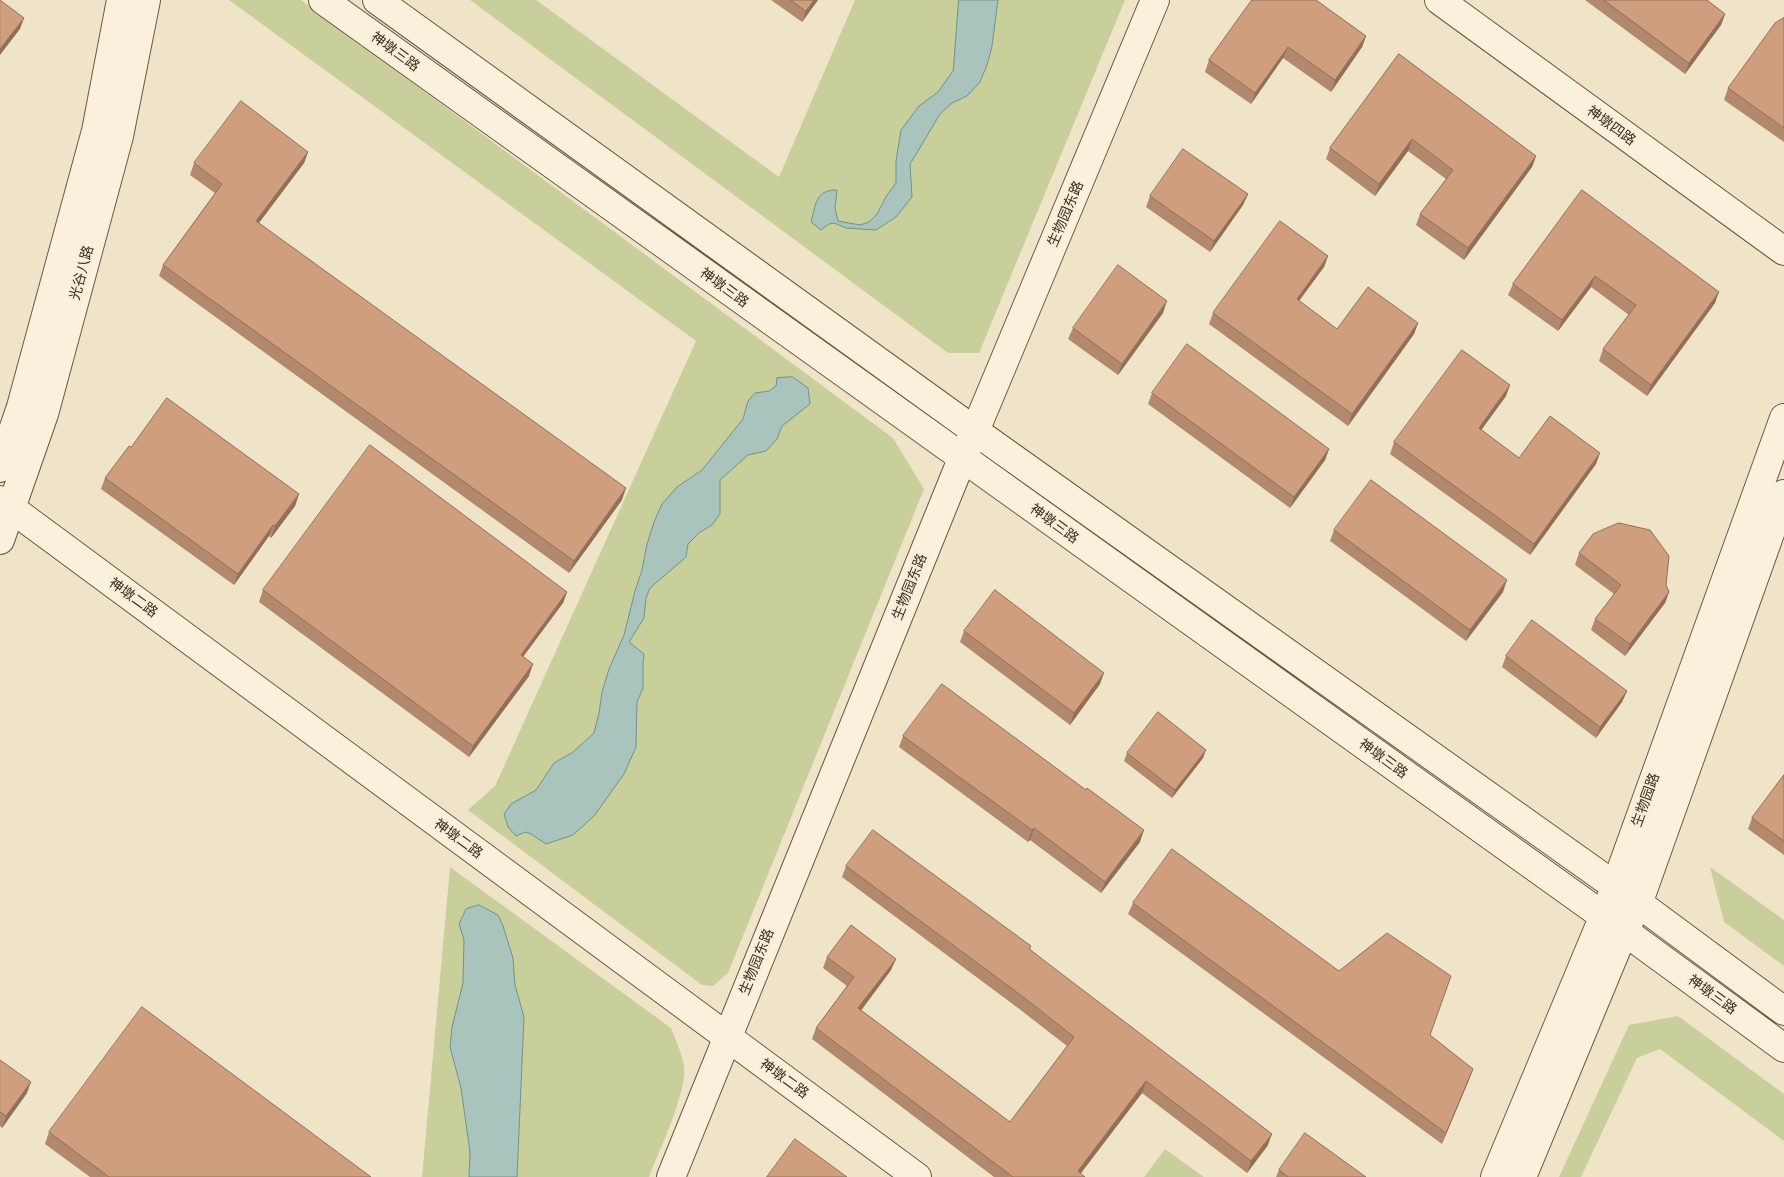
<!DOCTYPE html>
<meta charset="utf-8">
<style>
body{margin:0}
canvas{display:block;background:#f0e4c8}
</style>
<canvas width="1784" height="1177"></canvas>
<script>
const g = document.querySelector('canvas').getContext('2d');
g.lineJoin = 'round';
function paint(path, color) {
  g.fillStyle = color;
  g.fill(path, 'evenodd');
}
function strokePath(path, color, width, dash) {
  g.strokeStyle = color;
  g.lineWidth = width;
  g.lineCap = dash ? 'butt' : 'round';
  g.setLineDash(dash || []);
  g.stroke(path);
}
function label(font, color, halo, rows, align = 'center') {
  g.font = font + ' "IBM Plex Serif","Noto Sans SC",serif';
  g.lineWidth = 4.5;
  g.setLineDash([]);
  g.textBaseline = 'middle';
  g.strokeStyle = halo;
  g.fillStyle = color;
  for (const [text, x, y, turn = 0] of rows) {
    g.save();
    g.translate(x, y);
    g.rotate((+turn || 0) * Math.PI / 180);
    g.textAlign = isNaN(turn) ? turn : align;
    if (halo) g.strokeText(text, 0, 0);
    g.fillText(text, 0, 0);
    g.restore();
  }
}
paint(new Path2D(`
 M 229,0 L 301,0 L 893,438 L 924,489 L 728,973 L 713,986 L 702,985 L 468,810 L 495,786 L 696,341 Z
 M 470,0 L 536,0 L 779,177 L 855,0 L 1125,0 L 979,353 L 948,353 Z
 M 450,867 L 671,1028 C 676,1040 681,1052 684,1065 C 688,1091 659,1151 649,1177 L 422,1177 Z
 M 1710,867 L 1784,920 L 1784,966 L 1724,922 Z
 M 1678,1016 L 1784,1094 L 1784,1141 L 1660,1049 L 1637,1058 L 1581,1177 L 1559,1177 L 1629,1025 Z
 M 1165,1149 L 1204,1177 L 1144,1177 Z`), '#c9cf9b');
const water = new Path2D(`
 M 959,0 L 998,0 L 992,46 L 987,65 L 980,82 L 967,96 L 952,103 L 940,114 L 915,156 L 910,164 L 912,197 L 896,217 L 876,230 L 846,228 L 834,223 L 829,224 L 821,230 L 811,222 C 816,204 815,190 837,190 L 835,208 L 838,221 L 860,225 L 869,222 L 877,214 L 887,195 L 896,183 L 896,161 L 901,130 L 919,106 L 938,92 L 953,71 Z
 M 793,377 L 808,388 L 810,404 L 782,426 L 777,439 L 766,451 L 748,455 L 720,480 L 720,514 L 712,525 L 699,533 L 688,544 L 686,557 L 650,588 L 646,598 L 644,618 L 629,642 L 644,654 L 643,664 L 643,688 L 637,702 L 636,747 L 624,774 L 594,816 L 573,835 L 546,844 L 531,834 L 525,832 L 516,836 L 508,827 L 504,814 L 511,804 L 536,790 L 554,763 L 573,752 L 594,733 L 599,713 L 602,692 L 609,669 L 624,635 L 635,591 L 642,570 L 647,544 L 654,522 L 662,504 L 677,487 L 702,470 L 743,419 L 748,401 L 755,393 L 769,391 L 776,386 L 777,378 Z
 M 479,905 L 498,915 L 503,926 L 513,958 L 515,985 L 524,1017 L 517,1177 L 469,1177 L 470,1152 L 461,1088 L 450,1047 L 452,1027 L 463,983 L 464,940 L 459,924 L 466,909 Z`);
paint(water, '#a9c4bc');
strokePath(water, '#6f938a', 1);
const secondary = new Path2D(`
 M 323,0 L 1620,928 L 1784,1048
 M 377,0 L 975,431 L 1615,886 L 1784,1011
 M 1439,0 L 1784,251
 M 0,468 L 21,407 L 96,131 L 121,0
 M 0,500 L 917,1177
 M 0,540 L 44,414 L 119,136 L 146,0
 M 671,1177 L 962,459 L 975,431 L 1155,0
 M 1495,1177 L 1610,901 L 1784,418
 M 1522,1177 L 1624,931 L 1638,904 L 1784,494`);
strokePath(secondary, '#6f573f', 30);
strokePath(secondary, '#faf1dc', 28);
paint(new Path2D(`
 M 771,0 L 818,0 L 802,22 Z
 M 1252,0 L 1366,36 L 1362,47 L 1331,92 L 1283,58 L 1251,104 L 1205,72 L 1209,60 Z
 M 1585,0 L 1707,0 L 1725,14 L 1721,25 L 1685,74 Z
 M 1784,18 L 1784,142 L 1724,100 L 1728,88 Z
 M 1399,54 L 1536,156 L 1532,167 L 1464,260 L 1416,225 L 1420,214 L 1446,179 L 1408,151 L 1375,196 L 1326,159 L 1330,148 Z
 M 308,152 L 304,163 L 259,223 L 622,500 L 569,573 L 159,276 L 163,265 L 215,193 L 190,175 L 194,163 Z
 M 1582,190 L 1715,303 L 1647,396 L 1599,361 L 1603,349 L 1629,315 L 1591,287 L 1558,331 L 1508,295 L 1513,284 Z
 M 1248,194 L 1243,205 L 1210,252 L 1146,207 L 1150,196 Z
 M 1328,256 L 1324,267 L 1299,301 L 1337,329 L 1418,323 L 1414,334 L 1348,426 L 1209,324 L 1213,313 Z
 M 1163,313 L 1118,375 L 1068,339 L 1073,328 Z
 M 1152,393 L 1329,449 L 1325,460 L 1290,508 L 1148,404 Z
 M 1506,396 L 1481,430 L 1519,458 L 1596,464 L 1530,555 L 1390,454 L 1394,442 Z
 M 131,447 L 299,494 L 295,506 L 271,538 L 269,536 L 234,585 L 101,489 L 105,478 Z
 M 1334,530 L 1503,592 L 1466,641 L 1330,541 Z
 M 1579,553 L 1666,585 L 1669,592 L 1665,603 L 1625,656 L 1591,630 L 1595,619 L 1614,594 L 1575,565 Z
 M 263,590 L 567,592 L 563,603 L 523,657 L 529,676 L 469,757 L 259,602 Z
 M 964,631 L 1100,684 L 1070,725 L 960,642 Z
 M 1506,656 L 1627,691 L 1622,702 L 1596,738 L 1502,667 Z
 M 903,736 L 1140,842 L 1101,893 L 1030,840 L 1028,842 L 899,747 Z
 M 1127,753 L 1203,758 L 1172,798 L 1124,761 Z
 M 1784,775 L 1784,855 L 1748,829 L 1752,818 Z
 M 846,866 L 1031,946 L 1030,949 L 1268,1145 L 1247,1173 L 1142,1093 L 1080,1174 L 1085,1177 L 994,1177 L 812,1039 L 816,1028 L 847,986 L 823,968 L 827,957 L 891,970 L 861,1010 L 1010,1122 L 1067,1046 L 1018,1008 L 842,877 Z
 M 1133,903 L 1339,971 L 1430,1035 L 1473,1069 L 1442,1144 L 1128,914 Z
 M 0,1060 L 27,1093 L 2,1128 L 0,1126 Z
 M 49,1132 L 370,1177 L 90,1177 L 45,1144 Z
 M 1279,1170 L 1366,1177 L 1276,1177 Z`), '#b2896c');
paint(new Path2D(`
 M 814,0 L 818,0 L 802,22 L 806,11 Z
 M 1725,14 L 1721,25 L 1685,74 L 1689,63 Z
 M 24,18 L 20,29 L 0,55 L 0,49 Z
 M 1366,36 L 1362,47 L 1331,92 L 1335,80 Z
 M 1288,47 L 1283,58 L 1251,104 L 1255,93 Z
 M 1412,139 L 1408,151 L 1375,196 L 1379,184 Z
 M 308,152 L 304,163 L 252,232 L 256,221 Z
 M 1536,156 L 1532,167 L 1464,260 L 1468,248 Z
 M 1248,194 L 1243,205 L 1210,252 L 1214,241 Z
 M 1328,256 L 1324,267 L 1292,310 L 1297,299 Z
 M 1595,276 L 1591,287 L 1558,331 L 1562,320 Z
 M 1719,292 L 1715,303 L 1647,396 L 1651,385 Z
 M 1167,301 L 1163,313 L 1118,375 L 1122,364 Z
 M 1418,323 L 1414,334 L 1348,426 L 1352,414 Z
 M 1510,385 L 1506,396 L 1474,440 L 1479,428 Z
 M 1329,449 L 1325,460 L 1290,508 L 1294,497 Z
 M 1600,453 L 1596,464 L 1530,555 L 1534,544 Z
 M 626,488 L 622,500 L 569,573 L 574,561 Z
 M 299,494 L 295,506 L 271,538 L 275,526 Z
 M 273,525 L 269,536 L 234,585 L 238,574 Z
 M 1507,580 L 1503,592 L 1466,641 L 1470,630 Z
 M 567,592 L 563,603 L 516,666 L 521,655 Z
 M 1669,592 L 1665,603 L 1625,656 L 1630,644 Z
 M 533,664 L 529,676 L 469,757 L 473,746 Z
 M 1104,673 L 1100,684 L 1070,725 L 1074,713 Z
 M 1627,691 L 1622,702 L 1596,738 L 1600,727 Z
 M 1206,750 L 1203,758 L 1172,798 L 1175,790 Z
 M 1034,828 L 1030,840 L 1028,842 L 1032,830 Z
 M 1144,830 L 1140,842 L 1101,893 L 1105,882 Z
 M 896,959 L 891,970 L 854,1020 L 858,1008 Z
 M 1473,1069 L 1469,1080 L 1442,1144 L 1446,1133 Z
 M 1146,1081 L 1142,1093 L 1078,1177 L 1078,1171 Z
 M 31,1082 L 27,1093 L 2,1128 L 6,1116 Z
 M 1272,1134 L 1268,1145 L 1247,1173 L 1251,1161 Z`), '#916f58');
const building = new Path2D(`
 M 0,0 L 24,18 L 0,49 Z
 M 791,0 L 814,0 L 806,11 Z
 M 1252,0 L 1316,0 L 1366,36 L 1335,80 L 1288,47 L 1255,93 L 1209,60 Z
 M 1604,0 L 1707,0 L 1725,14 L 1689,63 Z
 M 1784,18 L 1784,128 L 1728,88 L 1775,23 Z
 M 1399,54 L 1536,156 L 1468,248 L 1420,214 L 1453,170 L 1412,139 L 1379,184 L 1330,148 Z
 M 241,101 L 308,152 L 256,221 L 626,488 L 574,561 L 163,265 L 222,184 L 194,163 Z
 M 1183,149 L 1248,194 L 1214,241 L 1150,196 Z
 M 1582,190 L 1719,292 L 1651,385 L 1603,349 L 1636,305 L 1595,276 L 1562,320 L 1513,284 Z
 M 1280,221 L 1328,256 L 1297,299 L 1337,329 L 1368,287 L 1418,323 L 1352,414 L 1213,313 Z
 M 1118,265 L 1167,301 L 1122,364 L 1073,328 Z
 M 1187,344 L 1329,449 L 1294,497 L 1152,393 Z
 M 1462,350 L 1510,385 L 1479,428 L 1519,458 L 1550,416 L 1600,453 L 1534,544 L 1394,442 Z
 M 167,398 L 299,494 L 275,526 L 273,525 L 238,574 L 105,478 L 129,446 L 131,447 Z
 M 370,445 L 567,592 L 521,655 L 533,664 L 473,746 L 263,590 Z
 M 1371,480 L 1507,580 L 1470,630 L 1334,530 Z
 M 1619,523 L 1650,530 L 1669,556 L 1666,585 L 1669,592 L 1630,644 L 1595,619 L 1621,585 L 1579,553 L 1593,534 Z
 M 995,590 L 1104,673 L 1074,713 L 964,631 Z
 M 1532,620 L 1627,691 L 1600,727 L 1506,656 Z
 M 942,684 L 1086,790 L 1087,788 L 1144,830 L 1105,882 L 1034,828 L 1032,830 L 903,736 Z
 M 1158,712 L 1206,750 L 1175,790 L 1127,753 Z
 M 1784,775 L 1784,841 L 1752,818 Z
 M 873,830 L 1031,946 L 1029,949 L 1272,1134 L 1251,1161 L 1146,1081 L 1078,1171 L 1085,1177 L 1013,1177 L 816,1028 L 854,977 L 827,957 L 851,925 L 896,959 L 858,1008 L 1010,1122 L 1074,1037 L 1022,996 L 846,866 Z
 M 1172,849 L 1339,971 L 1387,933 L 1451,976 L 1430,1035 L 1473,1069 L 1446,1133 L 1133,903 Z
 M 142,1007 L 371,1177 L 109,1177 L 49,1132 Z
 M 0,1060 L 31,1082 L 6,1116 L 0,1112 Z
 M 1305,1133 L 1366,1177 L 1288,1177 L 1279,1170 Z
 M 795,1139 L 847,1177 L 767,1177 Z`);
paint(building, '#cf9f7d');
strokePath(building, '#916f58', 1);
label('14px', '#3d2e20', '#f7eed8', [
 ["神墩三路",395,52,36],
 ["神墩四路",1611,126,36],
 ["生物园东路",1066,214,-67],
 ["光谷八路",82,273,-75],
 ["神墩三路",724,288,36],
 ["神墩三路",1054,524,36],
 ["生物园东路",910,587,-68],
 ["神墩二路",133,598,36],
 ["神墩三路",1383,759,36],
 ["生物园路",1646,800,-70],
 ["神墩二路",458,839,36],
 ["生物园东路",757,962,-68],
 ["神墩三路",1712,995,36],
 ["神墩二路",784,1079,36]
]);
</script>
